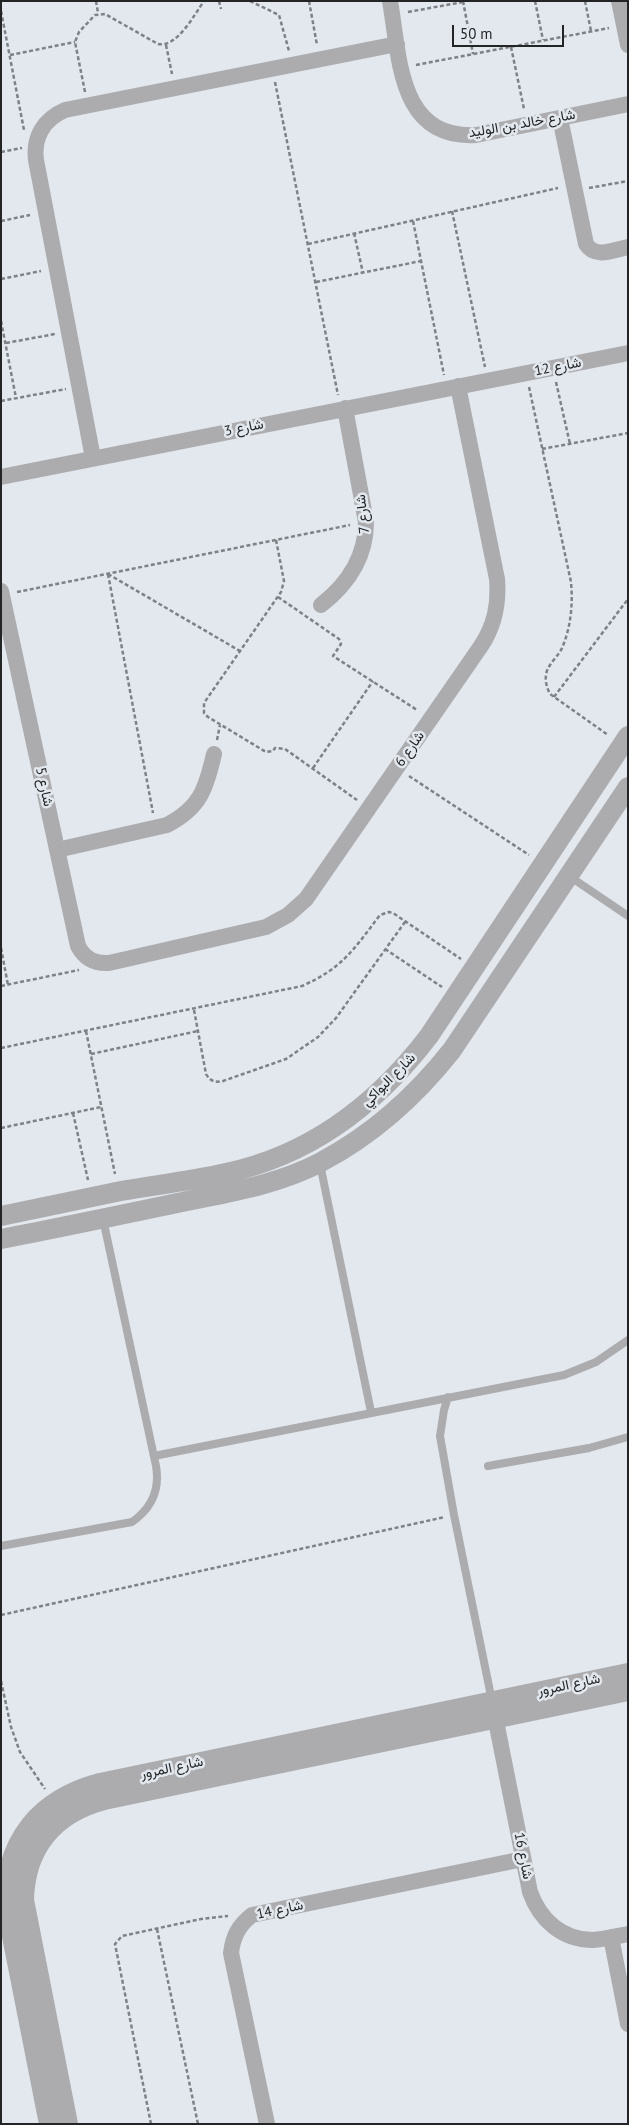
<!DOCTYPE html>
<meta charset="utf-8">
<style>
body{margin:0}
#map{position:relative;width:629px;height:2125px;overflow:hidden;background:#e2e8ee;font-family:"PT Sans",sans-serif}
canvas{display:block}
.frame{position:absolute;inset:0;border:2px solid #222426;pointer-events:none}
.scale{position:absolute;left:452px;top:25px;width:112px;height:22px;box-sizing:border-box;border:2px solid #222426;border-top:0;padding-left:6px;font-size:15px;line-height:18px;white-space:nowrap;color:#222426;-webkit-text-stroke:4px #e2e8ee;paint-order:stroke}
</style>
<div id="map">
<canvas width="629" height="2125"></canvas>
<div class="frame"></div>
<div class="scale">50 m</div>
</div>
<script>
const g = document.querySelector('canvas').getContext('2d');
g.lineJoin = 'round';
function strokePath(path, color, width, dash) {
  g.strokeStyle = color;
  g.lineWidth = width;
  g.lineCap = dash ? 'butt' : 'round';
  g.setLineDash(dash || []);
  g.stroke(path);
}
function label(font, color, halo, rows, align = 'center') {
  g.font = font + ' "PT Sans",Vazirmatn,sans-serif';
  g.lineWidth = 5;
  g.setLineDash([]);
  g.textBaseline = 'middle';
  g.strokeStyle = halo;
  g.fillStyle = color;
  for (const [text, x, y, turn = 0] of rows) {
    g.save();
    g.translate(x, y);
    g.rotate((+turn || 0) * Math.PI / 180);
    g.textAlign = isNaN(turn) ? turn : align;
    if (halo) g.strokeText(text, 0, 0);
    g.fillText(text, 0, 0);
    g.restore();
  }
}
strokePath(new Path2D(`
 M 96,1 L 98,13
 M 219,1 L 221,9
 M 250,1 L 279,15 L 289,51
 M 309,1 L 317,45
 M 463,1 L 473,54
 M 535,1 L 543,40
 M 585,1 L 591,31
 M 1,11 L 24,130
 M 408,12 L 463,2
 M 166,45 L 172,74
 M 511,47 L 524,109
 M 10,55 L 75,42
 M 416,65 L 609,28
 M 275,82 L 338,395
 M 85,92 L 75,42 L 79,32 L 95,15 L 105,14 L 158,44 C 177,48 194,15 204,1
 M 1,152 L 22,148
 M 589,188 L 628,181
 M 452,211 L 485,367
 M 1,221 L 30,215
 M 413,221 L 444,375
 M 354,233 L 363,273
 M 308,244 L 558,188
 M 1,279 L 41,271
 M 316,282 L 421,261
 M 1,321 L 16,398
 M 6,343 L 55,334
 M 556,382 L 570,444
 M 529,387 L 571,582 C 573,604 571,627 562,648 C 558,657 547,665 546,675 C 545,682 547,688 550,694 L 608,735
 M 1,401 L 66,389
 M 542,449 L 628,433
 M 276,540 L 284,581 L 281,592 L 204,703 L 204,713 L 208,717 L 266,752 L 273,751 L 275,748 L 285,749 L 357,800
 M 108,574 L 153,813
 M 108,574 L 240,651
 M 17,592 L 350,525
 M 278,597 L 339,639 L 341,644 L 333,656 L 417,710
 M 554,697 L 628,599
 M 217,740 L 220,725
 M 313,768 L 373,681
 M 409,776 L 529,855
 M 1,948 L 8,985
 M 385,949 L 442,987
 M 1,986 L 79,970
 M 194,1010 L 206,1074 C 210,1081 215,1083 223,1081 L 286,1059 L 318,1037 L 336,1018 L 405,922
 M 86,1031 L 115,1174
 M 1,1048 L 302,986 C 343,968 354,949 380,915 L 389,912 L 393,913 L 461,959
 M 91,1054 L 198,1031
 M 73,1113 L 88,1180
 M 1,1128 L 101,1107
 M 1,1615 L 445,1517
 M 1,1681 L 11,1727 L 20,1752 L 45,1789
 M 157,1929 L 198,2124
 M 151,2124 L 115,1944 L 122,1936 L 201,1919 L 228,1916`), '#7e8286', 2.5, [4, 2.5]);
strokePath(new Path2D(`
 M 569,876 L 628,916
 M 320,1164 L 371,1412
 M 448,1397 L 444,1410 L 440,1436 L 454,1515 L 492,1701
 M 154,1456 L 564,1375 L 596,1362 L 628,1340
 M 488,1466 L 589,1448 L 628,1437
 M 1,1546 L 132,1522 C 152,1508 160,1489 156,1466 L 103,1219`), '#acacaf', 8);
strokePath(new Path2D(`
 M 390,1 C 400,58 398,139 476,135 L 628,104
 M 619,1 L 628,45
 M 560,118 L 586,244 C 595,259 614,250 628,247
 M 93,458 L 36,160 C 33,137 44,119 65,110 L 397,44
 M 1,477 L 628,353
 M 1,591 L 78,946 C 85,959 95,964 109,963 L 266,927 L 288,915 L 306,899 L 481,646 C 495,625 499,604 497,579 L 458,386
 M 321,605 C 348,584 366,557 366,522 L 345,408
 M 57,850 L 167,825 C 200,808 206,789 214,754
 M 493,1706 L 530,1892 C 540,1920 562,1940 593,1940 C 605,1939 617,1936 628,1934
 M 611,1937 L 628,2024
 M 267,2124 L 231,1953 C 233,1936 239,1925 252,1915 L 523,1859`), '#acacaf', 16);
strokePath(new Path2D(`
 M 1,1216 C 41,1208 81,1199 121,1191 C 155,1185 191,1181 226,1173 C 311,1155 377,1104 429,1036 L 628,736
 M 1,1239 C 63,1227 125,1214 187,1201 C 231,1192 280,1184 321,1162 C 374,1134 415,1097 452,1050 L 628,787
 M 49,2124 L 5,1901 C 7,1839 40,1799 100,1783 L 628,1673
 M 68,2124 L 24,1900 C 25,1848 54,1813 104,1800 L 628,1691`), '#acacaf', 20);
label('14px', '#222426', '#e2e8ee', [
 ["شارع خالد بن الوليد",522,124,-10],
 ["شارع 12",558,367,-11],
 ["شارع 3",244,428,-11],
 ["شارع 7",363,514,-96],
 ["شارع 6",410,749,-55],
 ["شارع 5",44,787,78],
 ["شارع البواكي",389,1080,-45],
 ["شارع المرور",569,1685,-12],
 ["شارع المرور",172,1768,-12],
 ["شارع 16",523,1856,79],
 ["شارع 14",280,1910,-12]
]);
</script>
